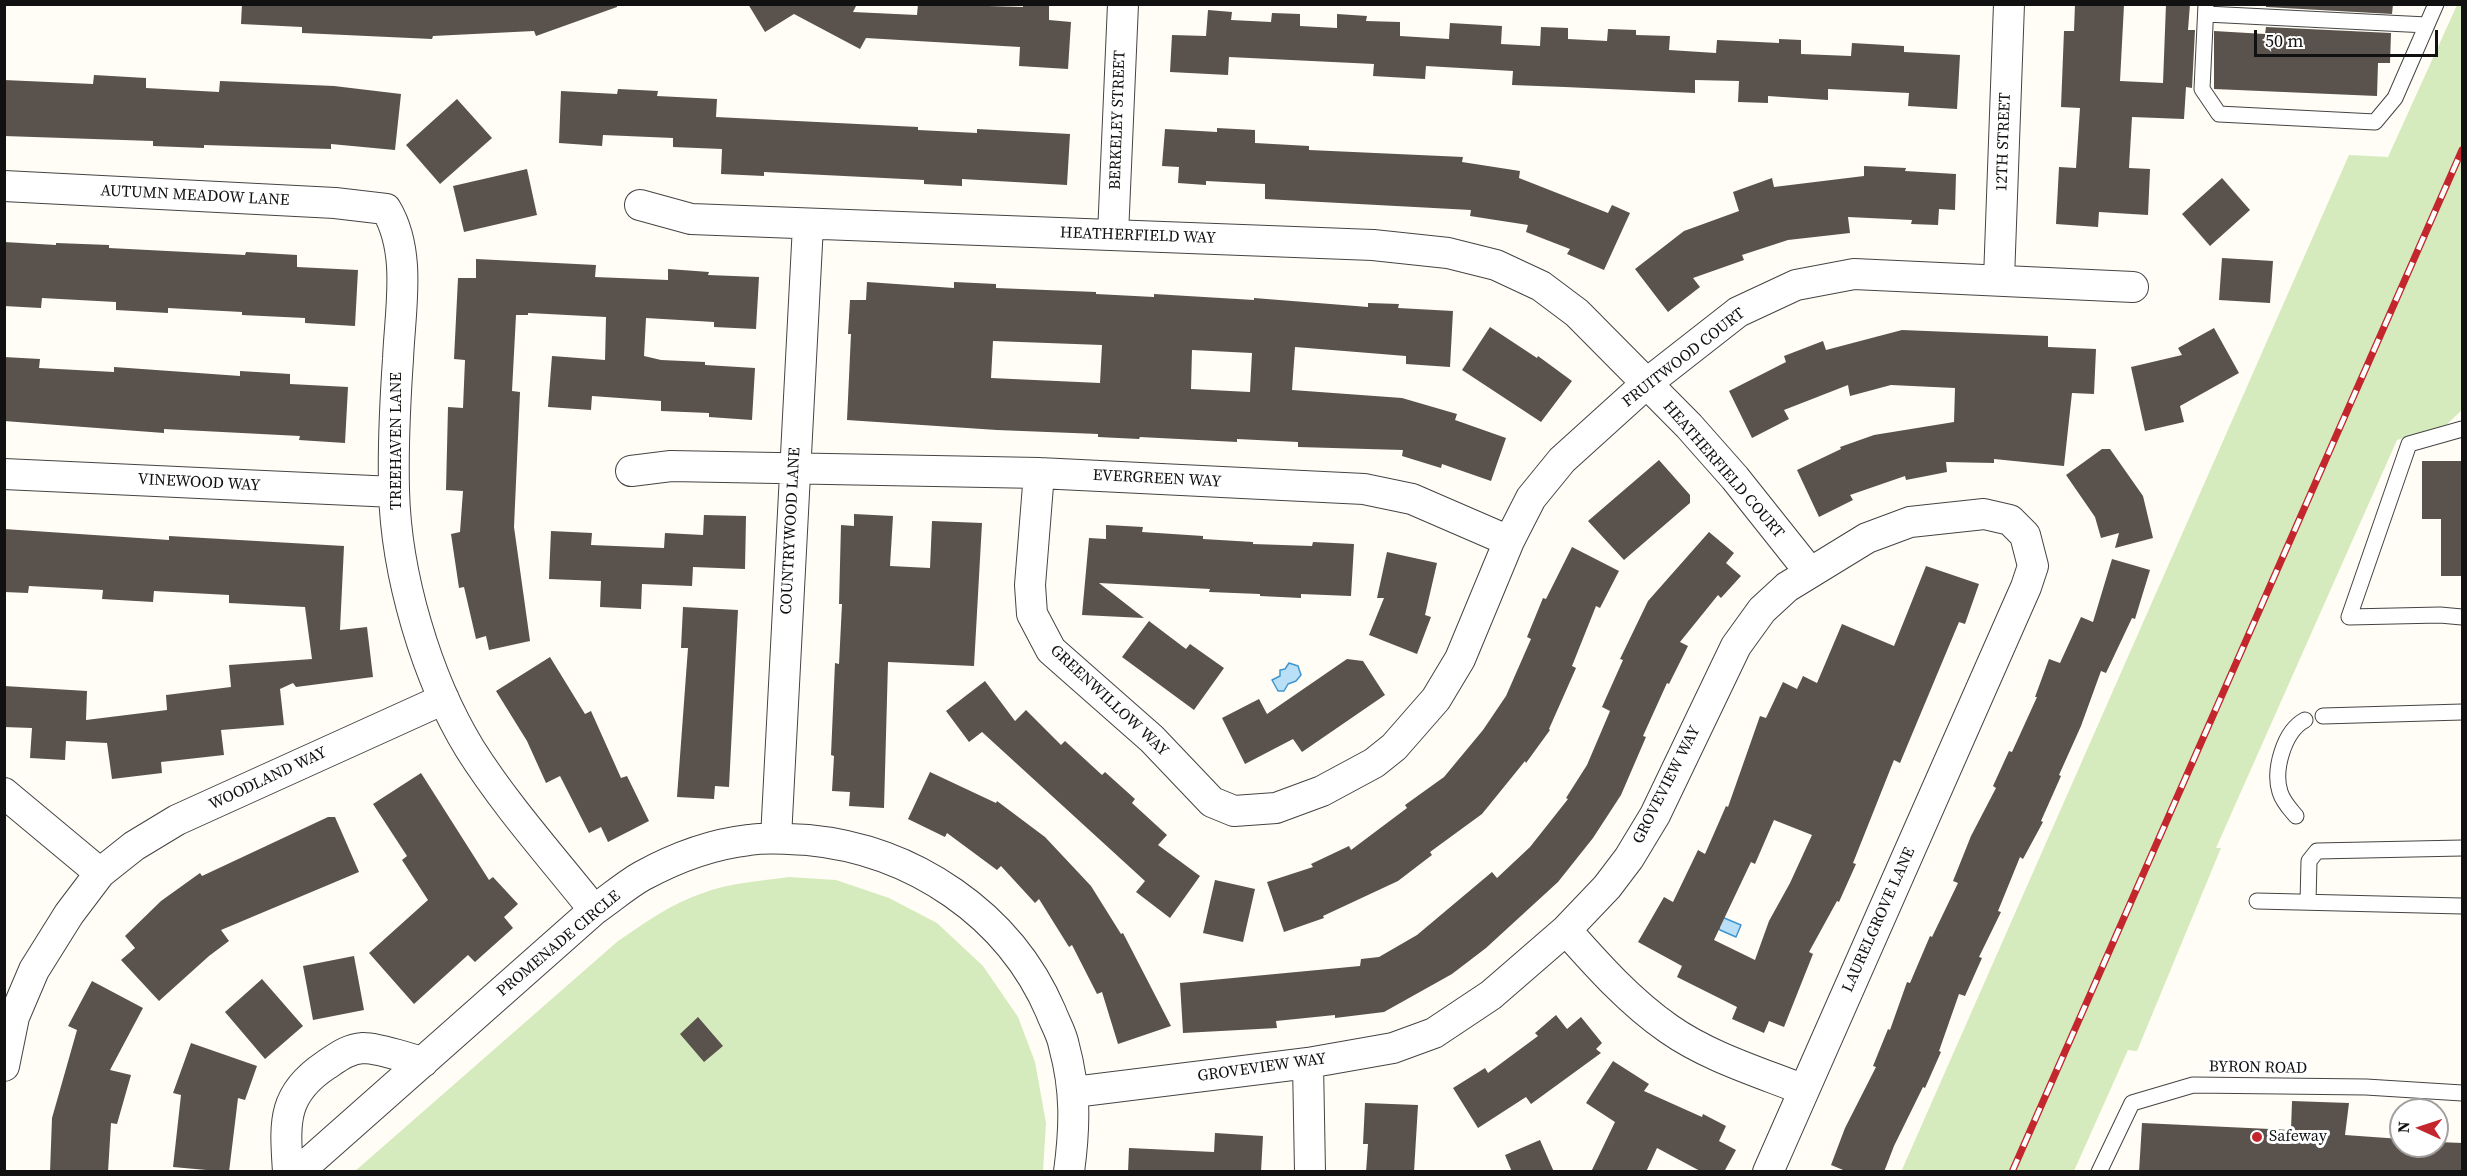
<!DOCTYPE html>
<style>
body{margin:0}
#map{position:relative;width:2467px;height:1176px;overflow:hidden;background:#fffdf5;font-family:"Source Serif 4",serif}
canvas{display:block}
.frame{position:absolute;inset:0;border:6px solid #111;pointer-events:none}
.north{position:absolute;left:2389px;top:1098px;width:60px;height:60px;box-sizing:border-box;background:#fff;border:2px solid #a0a0a0;border-radius:50%;rotate:273deg;font-size:16px;font-weight:700;line-height:24px;text-align:center;color:#111}
.north::after{content:'';display:block;margin:auto;width:21px;height:27px;background:#c4262e;clip-path:polygon(50% 0,100% 100%,50% 72%,0 100%)}
.scale{position:absolute;left:2254px;top:30px;width:184px;height:27px;box-sizing:border-box;border:3px solid #111;border-top:0;padding-left:8px;font-size:18px;line-height:21px;white-space:nowrap;color:#111;-webkit-text-stroke:4px #fff;paint-order:stroke}
</style>
<div id="map">
<canvas width="2467" height="1176"></canvas>
<div class="frame"></div>
<div class="north">N</div>
<div class="scale">50 m</div>
</div>
<script>
const g = document.querySelector('canvas').getContext('2d');
g.lineJoin = 'round';
function paint(path, color) {
  g.fillStyle = color;
  g.fill(path, 'evenodd');
}
function strokePath(path, color, width, dash) {
  g.strokeStyle = color;
  g.lineWidth = width;
  g.lineCap = dash ? 'butt' : 'round';
  g.setLineDash(dash || []);
  g.stroke(path);
}
function label(font, color, halo, rows, align = 'center') {
  g.font = font + ' "Source Serif 4",serif';
  g.lineWidth = 6;
  g.setLineDash([]);
  g.textBaseline = 'middle';
  g.strokeStyle = halo;
  g.fillStyle = color;
  for (const [text, x, y, turn = 0] of rows) {
    g.save();
    g.translate(x, y);
    g.rotate((+turn || 0) * Math.PI / 180);
    g.textAlign = isNaN(turn) ? turn : align;
    if (halo) g.strokeText(text, 0, 0);
    g.fillText(text, 0, 0);
    g.restore();
  }
}
paint(new Path2D(`
 M 2457,5 L 2462,5 L 2462,410 L 2445,426 L 2397,440 L 2216,848 L 2221,848 L 2137,1051 L 2128,1050 L 2074,1171 L 1901,1172 L 2349,155 L 2388,157 Z
 M 789,877 L 836,880 L 889,898 L 937,923 L 983,966 L 1018,1017 L 1035,1062 L 1046,1123 L 1043,1171 L 354,1172 L 618,941 C 645,923 672,903 703,893 C 730,883 760,881 789,877 Z`), '#d5ebbd');
const water = new Path2D(`
 M 1289,663 L 1298,666 L 1301,675 L 1296,681 L 1288,684 L 1284,691 L 1278,691 L 1272,680 L 1280,676 L 1280,670 L 1285,669 Z
 M 1705,910 L 1741,925 L 1736,937 L 1720,930 Z`);
paint(water, '#b9e0f7');
strokePath(water, '#3f96cf', 1.5);
paint(new Path2D(`
 M 242,4 L 434,4 L 434,6 L 617,4 L 617,7 L 536,36 L 534,31 L 433,36 L 432,39 L 302,33 L 302,27 L 241,24 Z
 M 748,4 L 857,4 L 853,12 L 917,15 L 918,4 L 1023,7 L 1023,4 L 1049,4 L 1049,20 L 1071,22 L 1068,69 L 1019,66 L 1020,47 L 866,38 L 860,49 L 794,14 L 765,32 Z
 M 2075,4 L 2124,5 L 2120,81 L 2163,83 L 2166,4 L 2190,4 L 2188,30 L 2195,30 L 2192,88 L 2186,87 L 2184,119 L 2132,117 L 2129,168 L 2150,169 L 2148,215 L 2099,212 L 2098,227 L 2056,224 L 2059,167 L 2076,168 L 2080,108 L 2061,107 L 2064,31 L 2074,31 Z
 M 2266,4 L 2393,4 L 2392,14 L 2266,7 Z
 M 1208,10 L 1232,12 L 1231,20 L 1271,22 L 1272,13 L 1300,14 L 1300,26 L 1337,28 L 1337,14 L 1367,16 L 1366,21 L 1400,22 L 1400,36 L 1449,39 L 1450,23 L 1502,26 L 1501,44 L 1540,46 L 1541,27 L 1568,28 L 1568,39 L 1607,41 L 1608,29 L 1636,30 L 1636,35 L 1670,36 L 1669,50 L 1716,53 L 1717,40 L 1779,43 L 1779,39 L 1801,40 L 1801,54 L 1851,56 L 1852,43 L 1904,46 L 1904,52 L 1960,55 L 1957,109 L 1908,106 L 1909,93 L 1828,89 L 1828,100 L 1768,96 L 1768,103 L 1738,102 L 1739,81 L 1695,80 L 1695,93 L 1565,87 L 1512,85 L 1513,71 L 1426,66 L 1425,79 L 1373,76 L 1374,64 L 1229,57 L 1228,75 L 1170,72 L 1172,35 L 1206,36 Z
 M 2266,27 L 2391,33 L 2390,63 L 2378,63 L 2377,96 L 2214,89 L 2214,31 L 2265,34 Z
 M 94,75 L 146,78 L 146,88 L 219,92 L 220,81 L 334,86 L 401,94 L 395,150 L 331,144 L 331,149 L 204,145 L 204,148 L 153,146 L 153,141 L 4,136 L 4,80 L 93,84 Z
 M 618,89 L 658,91 L 657,96 L 717,99 L 716,117 L 918,127 L 918,130 L 977,133 L 977,129 L 1070,134 L 1067,185 L 962,179 L 962,186 L 924,184 L 924,180 L 764,172 L 764,176 L 721,174 L 722,149 L 673,147 L 673,138 L 603,135 L 602,146 L 559,143 L 561,91 L 617,94 Z
 M 457,99 L 492,138 L 440,184 L 406,145 Z
 M 1217,128 L 1255,130 L 1255,143 L 1309,146 L 1309,150 L 1463,157 L 1462,162 L 1520,171 L 1519,178 L 1608,213 L 1612,205 L 1630,213 L 1604,270 L 1567,254 L 1570,249 L 1526,232 L 1528,225 L 1470,216 L 1471,210 L 1265,199 L 1265,184 L 1206,181 L 1206,185 L 1178,183 L 1179,167 L 1162,166 L 1165,129 L 1217,132 Z
 M 1864,166 L 1906,168 L 1905,171 L 1956,174 L 1955,210 L 1939,209 L 1938,225 L 1911,224 L 1912,220 L 1848,217 L 1850,233 L 1788,240 L 1742,255 L 1744,260 L 1693,278 L 1700,287 L 1668,312 L 1635,269 L 1684,231 L 1739,211 L 1733,192 L 1772,178 L 1774,187 L 1864,176 Z
 M 527,169 L 537,215 L 464,232 L 453,186 Z
 M 2222,178 L 2250,210 L 2210,246 L 2182,214 Z
 M 4,242 L 56,245 L 56,243 L 109,245 L 109,248 L 245,255 L 246,252 L 297,255 L 297,267 L 358,270 L 355,326 L 305,323 L 305,318 L 242,315 L 242,312 L 168,308 L 168,313 L 116,310 L 116,302 L 42,298 L 41,308 L 4,306 Z
 M 2222,258 L 2273,261 L 2270,303 L 2219,300 Z
 M 476,259 L 596,265 L 595,277 L 668,280 L 668,269 L 709,272 L 708,275 L 759,277 L 756,329 L 714,327 L 714,322 L 646,318 L 644,356 L 661,360 L 705,362 L 705,365 L 755,368 L 752,420 L 709,417 L 709,413 L 661,411 L 661,401 L 592,396 L 591,410 L 548,407 L 552,356 L 605,360 L 606,317 L 528,313 L 528,315 L 516,315 L 512,391 L 520,392 L 514,527 L 530,641 L 489,650 L 486,636 L 476,639 L 464,587 L 459,588 L 451,534 L 460,532 L 463,491 L 446,490 L 448,407 L 463,408 L 465,360 L 454,359 L 458,278 L 476,278 Z
 M 867,282 L 954,288 L 954,282 L 996,284 L 996,288 L 1096,292 L 1096,294 L 1154,297 L 1154,294 L 1254,300 L 1254,298 L 1368,307 L 1368,303 L 1399,304 L 1398,308 L 1453,311 L 1450,367 L 1406,364 L 1406,356 L 1295,347 L 1292,390 L 1402,398 L 1457,414 L 1455,420 L 1506,438 L 1491,481 L 1442,464 L 1441,468 L 1402,456 L 1403,450 L 1298,447 L 1298,442 L 1237,439 L 1237,442 L 1140,437 L 1139,439 L 1098,437 L 1098,434 L 997,430 L 847,420 L 851,334 L 848,334 L 850,300 L 866,300 ZM 993,341 L 1102,345 L 1100,383 L 991,378 ZM 1192,350 L 1252,353 L 1250,392 L 1191,389 Z
 M 1490,327 L 1537,358 L 1538,356 L 1572,381 L 1541,422 L 1462,370 Z
 M 2214,328 L 2239,373 L 2180,406 L 2184,422 L 2145,431 L 2131,367 L 2182,355 L 2178,348 Z
 M 1902,330 L 2048,336 L 2048,347 L 2096,349 L 2094,394 L 2072,393 L 2064,466 L 1994,459 L 1994,463 L 1946,462 L 1947,472 L 1906,480 L 1905,476 L 1850,495 L 1853,500 L 1819,517 L 1797,470 L 1841,449 L 1840,447 L 1874,435 L 1954,422 L 1955,388 L 1891,385 L 1850,396 L 1848,385 L 1784,410 L 1789,419 L 1752,438 L 1729,391 L 1786,362 L 1784,356 L 1823,341 L 1826,350 Z
 M 4,357 L 40,359 L 39,368 L 114,372 L 114,367 L 240,376 L 240,371 L 290,374 L 290,384 L 348,387 L 345,443 L 299,440 L 300,436 L 164,429 L 164,433 L 4,421 Z
 M 2102,449 L 2110,449 L 2143,496 L 2153,538 L 2115,548 L 2119,533 L 2101,538 L 2095,517 L 2066,475 Z
 M 1659,460 L 1690,495 L 1690,503 L 1624,560 L 1588,521 Z
 M 2422,461 L 2463,461 L 2463,576 L 2441,576 L 2441,519 L 2422,519 Z
 M 854,514 L 893,516 L 890,566 L 930,568 L 932,521 L 982,523 L 974,666 L 888,662 L 884,808 L 849,806 L 850,792 L 832,791 L 834,756 L 831,755 L 835,663 L 839,664 L 842,604 L 839,604 L 841,525 L 854,526 Z
 M 704,515 L 746,516 L 745,569 L 693,567 L 692,586 L 642,584 L 641,609 L 600,607 L 601,581 L 549,579 L 551,531 L 592,533 L 591,545 L 664,548 L 665,533 L 703,535 Z
 M 1106,525 L 1143,527 L 1142,532 L 1203,536 L 1203,539 L 1253,542 L 1253,544 L 1312,546 L 1313,542 L 1354,544 L 1351,596 L 1301,594 L 1301,598 L 1260,596 L 1260,594 L 1209,592 L 1210,589 L 1099,583 L 1144,618 L 1082,615 L 1089,538 L 1106,539 Z
 M 4,529 L 169,540 L 169,536 L 344,546 L 340,630 L 367,627 L 373,677 L 296,687 L 293,683 L 280,689 L 284,725 L 221,730 L 224,755 L 161,762 L 162,773 L 112,779 L 107,743 L 66,741 L 65,760 L 30,758 L 32,728 L 4,727 L 4,686 L 87,691 L 86,720 L 167,710 L 166,695 L 231,687 L 229,665 L 312,659 L 305,607 L 229,603 L 229,595 L 154,591 L 153,602 L 102,599 L 103,590 L 29,586 L 28,593 L 4,592 Z
 M 1709,532 L 1734,553 L 1726,563 L 1741,576 L 1721,598 L 1718,595 L 1680,642 L 1688,646 L 1669,684 L 1667,683 L 1643,736 L 1646,737 L 1621,795 L 1593,838 L 1558,882 L 1486,948 L 1452,974 L 1384,1012 L 1335,1018 L 1335,1015 L 1276,1021 L 1277,1028 L 1183,1033 L 1180,983 L 1360,966 L 1361,959 L 1379,957 L 1417,935 L 1492,872 L 1497,878 L 1530,847 L 1568,799 L 1566,798 L 1587,765 L 1610,711 L 1602,707 L 1623,660 L 1620,659 L 1648,601 Z
 M 1572,547 L 1619,571 L 1600,608 L 1596,606 L 1572,666 L 1576,668 L 1549,729 L 1550,730 L 1526,763 L 1525,761 L 1482,814 L 1430,852 L 1432,855 L 1398,881 L 1323,916 L 1324,918 L 1284,932 L 1267,882 L 1313,867 L 1311,864 L 1349,846 L 1351,850 L 1407,808 L 1405,805 L 1444,777 L 1483,730 L 1506,696 L 1531,639 L 1527,637 L 1543,598 L 1546,599 Z
 M 1387,552 L 1437,563 L 1425,615 L 1431,617 L 1417,654 L 1369,635 L 1384,598 L 1377,598 Z
 M 2112,559 L 2150,570 L 2135,619 L 2132,618 L 2106,673 L 2101,671 L 2081,726 L 2059,775 L 2061,776 L 2041,821 L 2043,822 L 2023,859 L 2020,857 L 1998,911 L 2001,912 L 1979,957 L 1982,958 L 1965,996 L 1959,994 L 1939,1051 L 1941,1052 L 1925,1088 L 1923,1087 L 1894,1146 L 1884,1172 L 1848,1172 L 1831,1165 L 1845,1128 L 1876,1067 L 1873,1066 L 1888,1029 L 1890,1030 L 1907,982 L 1910,983 L 1930,936 L 1932,937 L 1958,883 L 1953,881 L 1971,836 L 1996,788 L 1993,786 L 2009,751 L 2012,752 L 2037,697 L 2035,697 L 2049,659 L 2060,663 L 2081,617 L 2093,622 Z
 M 1926,566 L 1979,584 L 1965,624 L 1959,622 L 1900,763 L 1894,760 L 1853,863 L 1856,864 L 1839,902 L 1837,901 L 1809,952 L 1813,954 L 1784,1027 L 1769,1021 L 1764,1033 L 1732,1019 L 1737,1007 L 1677,977 L 1682,966 L 1638,942 L 1664,897 L 1673,902 L 1698,850 L 1705,854 L 1726,806 L 1728,807 L 1760,716 L 1766,718 L 1783,682 L 1797,689 L 1803,676 L 1817,683 L 1842,624 L 1894,646 ZM 1774,820 L 1812,835 L 1790,883 L 1769,921 L 1755,960 L 1714,940 L 1751,862 L 1755,864 Z
 M 683,607 L 738,610 L 729,787 L 715,786 L 714,799 L 677,797 L 688,648 L 681,648 Z
 M 1149,621 L 1186,649 L 1190,644 L 1224,668 L 1194,710 L 1122,657 Z
 M 550,657 L 585,714 L 591,711 L 621,778 L 627,776 L 649,821 L 608,842 L 601,827 L 589,833 L 560,776 L 546,783 L 527,741 L 496,691 Z
 M 1347,659 L 1363,661 L 1385,695 L 1302,752 L 1293,739 L 1245,764 L 1222,718 L 1259,699 L 1267,714 Z
 M 985,681 L 1015,721 L 1026,710 L 1061,745 L 1065,741 L 1102,775 L 1105,772 L 1135,799 L 1132,803 L 1167,835 L 1158,845 L 1200,876 L 1170,918 L 1136,892 L 1145,881 L 982,732 L 969,742 L 946,711 Z
 M 930,772 L 996,803 L 997,801 L 1045,837 L 1091,886 L 1121,934 L 1123,933 L 1171,1026 L 1118,1044 L 1102,992 L 1097,994 L 1072,945 L 1069,947 L 1039,899 L 1035,903 L 1001,866 L 997,870 L 947,833 L 945,837 L 908,819 Z
 M 421,773 L 489,880 L 493,877 L 518,904 L 504,917 L 513,928 L 475,962 L 468,955 L 414,1004 L 369,953 L 428,900 L 402,860 L 407,856 L 373,804 Z
 M 328,817 L 335,817 L 359,872 L 221,930 L 229,941 L 209,956 L 159,1001 L 121,960 L 135,948 L 125,936 L 161,901 L 200,873 L 202,876 Z
 M 1215,880 L 1255,889 L 1243,942 L 1203,933 Z
 M 354,956 L 364,1010 L 313,1020 L 303,966 Z
 M 262,979 L 303,1026 L 265,1059 L 225,1012 Z
 M 92,981 L 143,1008 L 110,1070 L 131,1075 L 117,1124 L 111,1123 L 108,1172 L 50,1172 L 52,1118 L 77,1030 L 68,1026 Z
 M 1556,1015 L 1567,1029 L 1581,1017 L 1602,1043 L 1596,1049 L 1601,1053 L 1531,1104 L 1526,1097 L 1478,1128 L 1453,1088 L 1485,1068 L 1488,1073 L 1538,1036 L 1535,1033 Z
 M 698,1017 L 723,1046 L 704,1062 L 680,1034 Z
 M 191,1043 L 257,1066 L 245,1100 L 238,1098 L 229,1172 L 173,1167 L 181,1095 L 173,1093 Z
 M 1613,1061 L 1649,1084 L 1644,1091 L 1702,1117 L 1703,1114 L 1726,1126 L 1719,1141 L 1736,1150 L 1724,1172 L 1702,1172 L 1657,1148 L 1646,1172 L 1591,1172 L 1615,1122 L 1586,1103 Z
 M 2292,1101 L 2349,1103 L 2345,1135 L 2401,1139 L 2401,1146 L 2437,1146 L 2437,1142 L 2463,1143 L 2463,1172 L 2139,1172 L 2142,1123 L 2291,1130 Z
 M 1365,1103 L 1418,1105 L 1414,1172 L 1366,1172 L 1368,1144 L 1363,1144 Z
 M 1215,1133 L 1263,1136 L 1261,1172 L 1128,1172 L 1129,1148 L 1214,1152 Z
 M 1540,1140 L 1554,1172 L 1512,1172 L 1505,1155 Z`), '#5a524d');
const service = new Path2D(`
 M 2206,4 L 2202,89 L 2219,114 L 2375,122 L 2395,98 L 2436,4
 M 2206,14 L 2427,25
 M 2462,429 L 2409,444 L 2349,617 L 2440,615 L 2462,617
 M 2323,716 L 2462,712
 M 2296,816 C 2290,809 2283,802 2280,792 C 2273,770 2284,731 2305,720
 M 2257,901 L 2462,906
 M 2308,902 L 2309,861 L 2317,851 L 2462,848
 M 2099,1172 L 2132,1103 L 2193,1085 L 2366,1087 L 2462,1093`);
const minor = new Path2D(`
 M 4,186 L 335,203 L 386,209 C 412,252 400,310 398,359 C 395,403 393,447 394,490 C 396,574 426,677 470,749 C 506,806 552,857 594,910
 M 640,205 L 691,219 L 1373,245 L 1448,253 L 1496,265 L 1541,286 L 1577,313 L 1689,426 L 1735,478 L 1809,571
 M 1113,235 L 1123,4
 M 1999,279 L 2009,4
 M 631,471 L 671,466 L 1039,473 L 1364,489 L 1412,499 L 1509,541
 M 1039,473 L 1030,585 L 1032,614 L 1051,650 L 1152,739 L 1212,802 L 1234,811 L 1276,808 L 1322,791 L 1374,763 L 1394,747 L 1436,699 L 1460,659 L 1509,541 L 1531,498 L 1562,460 L 1646,384 L 1738,312 L 1796,285 L 1854,274 L 2133,287
 M 4,474 L 394,492
 M 4,793 L 100,873
 M 776,838 L 808,225
 M 1566,930 C 1598,966 1630,1002 1669,1029 C 1709,1057 1759,1072 1804,1090
 M 1308,1063 L 1310,1172
 M 4,1066 L 14,1017 L 34,970 L 69,914 L 100,873 L 134,846 L 177,820 L 444,699
 M 1074,1092 L 1308,1063 L 1393,1048 L 1434,1033 L 1491,995 L 1566,930 L 1607,887 L 1629,858 L 1655,815 L 1736,646 L 1762,610 L 1787,587 L 1867,538 L 1910,522 L 1984,514 L 2010,520 L 2025,535 L 2033,566 L 2026,587 L 1768,1172
 M 288,1172 C 285,1124 281,1095 326,1065 C 338,1057 348,1049 363,1048 C 380,1048 406,1058 423,1062
 M 298,1172 L 594,910 C 610,899 626,885 642,876 C 675,858 713,844 749,840 C 769,837 788,839 808,840 C 913,850 1009,914 1051,1012 C 1055,1023 1062,1034 1064,1046 C 1076,1090 1075,1127 1069,1172`);
strokePath(service, '#444', 17);
strokePath(minor, '#444', 32);
strokePath(service, '#fff', 15);
strokePath(minor, '#fff', 30);
const rail = new Path2D(`
 M 2012,1172 L 2462,150`);
strokePath(rail, '#c4262e', 7);
strokePath(rail, '#fff', 4.5, [14]);
for (const [x, y, r, color] of [
 [2257,1137,6,"#c4262e"]
]) {
  const dot = new Path2D();
  dot.arc(x, y, r, 0, 2 * Math.PI);
  g.fillStyle = color;
  g.fill(dot);
  strokePath(dot, '#fff', 2);
}
label('16px', '#111', '#fff', [
 ["BERKELEY STREET",1118,120,-88],
 ["12TH STREET",2004,142,-88],
 ["AUTUMN MEADOW LANE",195,196,3],
 ["HEATHERFIELD WAY",1138,236,2],
 ["FRUITWOOD COURT",1684,358,-38],
 ["TREEHAVEN LANE",397,441,-90],
 ["HEATHERFIELD COURT",1723,470,49],
 ["EVERGREEN WAY",1157,479,3],
 ["VINEWOOD WAY",199,483,3],
 ["COUNTRYWOOD LANE",791,531,-87],
 ["GREENWILLOW WAY",1109,701,43],
 ["WOODLAND WAY",268,779,-25],
 ["GROVEVIEW WAY",1667,785,-63],
 ["LAURELGROVE LANE",1879,920,-66],
 ["PROMENADE CIRCLE",559,944,-40],
 ["GROVEVIEW WAY",1262,1068,-8],
 ["BYRON ROAD",2258,1068,1]
]);
label('16px', '#111', '#fff', [
 ["Safeway",2269,1137]
], 'left');
</script>
